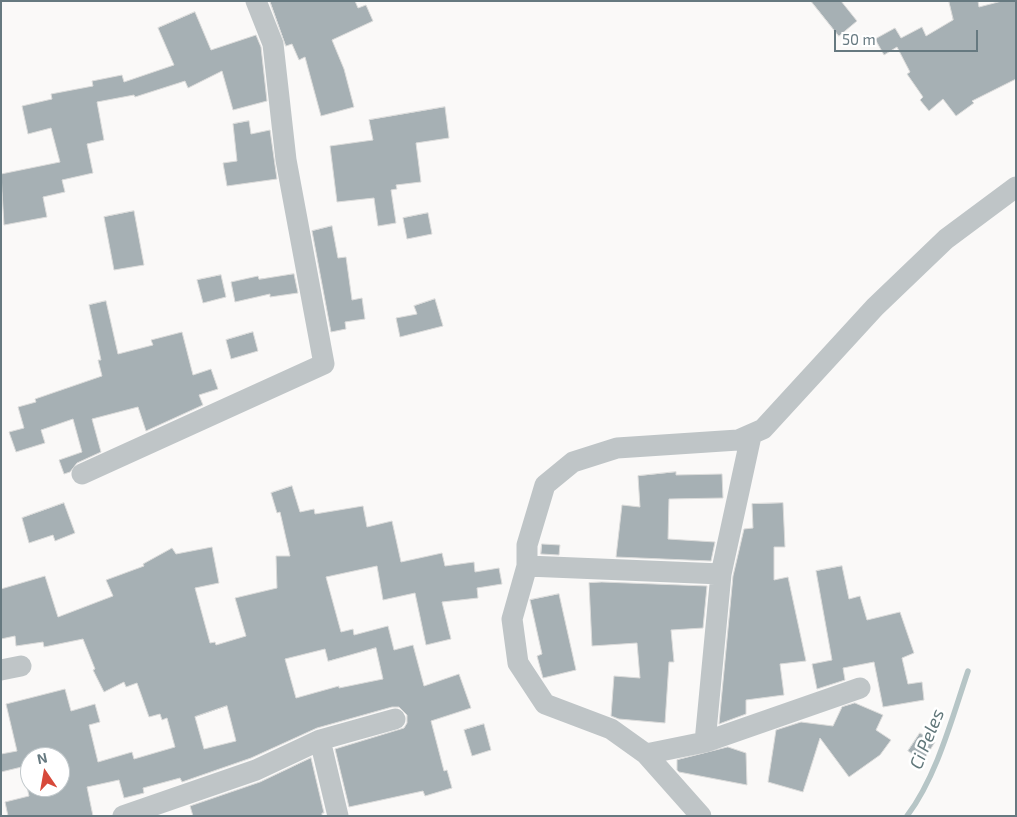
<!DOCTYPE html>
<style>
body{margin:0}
#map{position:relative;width:1017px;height:817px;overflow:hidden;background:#faf9f8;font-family:"Exo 2",sans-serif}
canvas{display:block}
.frame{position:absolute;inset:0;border:2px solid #667980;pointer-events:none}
.north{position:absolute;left:20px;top:747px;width:50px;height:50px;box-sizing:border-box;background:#fff;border:1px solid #c2c9cc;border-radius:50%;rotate:348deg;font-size:14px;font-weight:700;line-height:20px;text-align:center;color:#667980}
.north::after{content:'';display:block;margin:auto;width:18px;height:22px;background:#d7493a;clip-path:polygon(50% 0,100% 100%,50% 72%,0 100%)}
.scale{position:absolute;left:834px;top:30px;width:144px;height:22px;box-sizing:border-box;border:2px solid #667980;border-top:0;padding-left:6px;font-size:15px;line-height:18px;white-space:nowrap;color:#667980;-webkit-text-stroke:4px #fff;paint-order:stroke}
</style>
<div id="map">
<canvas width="1017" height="817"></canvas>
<div class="frame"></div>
<div class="north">N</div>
<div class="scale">50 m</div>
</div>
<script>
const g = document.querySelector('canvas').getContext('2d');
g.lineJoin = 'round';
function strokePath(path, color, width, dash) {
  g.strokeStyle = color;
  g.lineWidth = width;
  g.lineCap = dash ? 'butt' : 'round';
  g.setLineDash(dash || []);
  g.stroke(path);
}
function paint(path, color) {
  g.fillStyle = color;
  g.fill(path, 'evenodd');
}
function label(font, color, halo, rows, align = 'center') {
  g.font = font + ' "Exo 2",sans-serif';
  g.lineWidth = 5;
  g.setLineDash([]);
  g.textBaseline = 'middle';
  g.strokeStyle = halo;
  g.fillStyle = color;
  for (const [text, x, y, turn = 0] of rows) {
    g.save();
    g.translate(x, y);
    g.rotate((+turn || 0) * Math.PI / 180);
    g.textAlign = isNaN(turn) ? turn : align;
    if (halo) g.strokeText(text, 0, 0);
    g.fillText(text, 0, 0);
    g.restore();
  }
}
strokePath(new Path2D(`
 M 907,816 C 937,776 952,718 968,671`), '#b6c5c6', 5.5);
const building = new Path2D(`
 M 270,1 L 355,1 L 358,8 L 366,5 L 373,21 L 332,40 L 344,69 L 354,107 L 321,116 L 305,57 L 299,60 L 292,44 L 286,46 Z
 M 811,1 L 841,1 L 857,21 L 839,36 Z
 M 949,1 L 978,1 L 979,7 L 1002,1 L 1016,1 L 1016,79 L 972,101 L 974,103 L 956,116 L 943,99 L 929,111 L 920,100 L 923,97 L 907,74 L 910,72 L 897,47 L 884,55 L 875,39 L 895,28 L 901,38 L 922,27 L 926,36 L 953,20 Z
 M 195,12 L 211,50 L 256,35 L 261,47 L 267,101 L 233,110 L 222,71 L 188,88 L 185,81 L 135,97 L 134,95 L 97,102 L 104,140 L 87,144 L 93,173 L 62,180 L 65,192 L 43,197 L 47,217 L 4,225 L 1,174 L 60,162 L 51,128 L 28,134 L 22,106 L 52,99 L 51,94 L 93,86 L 92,81 L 122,75 L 124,82 L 174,65 L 158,28 Z
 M 445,107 L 449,138 L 416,143 L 421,182 L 396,185 L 397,189 L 391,190 L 396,223 L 378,226 L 374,198 L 337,202 L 330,146 L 373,140 L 369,120 Z
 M 249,121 L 251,134 L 270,130 L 277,179 L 227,186 L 223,163 L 237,161 L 233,124 Z
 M 134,211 L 144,265 L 114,270 L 104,217 Z
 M 428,213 L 432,234 L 407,239 L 403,218 Z
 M 332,226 L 338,258 L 346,257 L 352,300 L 362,298 L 365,319 L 345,322 L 346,329 L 331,332 L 312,231 Z
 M 294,274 L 298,293 L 270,297 L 270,294 L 235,302 L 231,282 L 258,276 L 259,279 Z
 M 221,275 L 226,297 L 203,303 L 197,280 Z
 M 435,299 L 443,326 L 400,337 L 396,318 L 417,314 L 414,306 Z
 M 106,301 L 118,354 L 153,345 L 151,340 L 182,332 L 193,375 L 211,369 L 218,389 L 199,395 L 203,405 L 146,431 L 138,407 L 92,419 L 101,452 L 77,463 L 70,472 L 64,474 L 59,460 L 82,452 L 73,419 L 41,430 L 45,443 L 16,452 L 9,432 L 24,428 L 18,407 L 36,402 L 35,399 L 102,376 L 98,360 L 101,360 L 89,305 Z
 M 253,332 L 258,351 L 231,359 L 226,340 Z
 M 676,472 L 676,475 L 722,474 L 723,498 L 669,499 L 668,539 L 715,542 L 711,561 L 616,557 L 622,505 L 640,507 L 638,476 Z
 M 292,486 L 300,512 L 314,509 L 315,514 L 363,506 L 367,527 L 392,521 L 401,562 L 442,553 L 445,566 L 474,562 L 475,572 L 499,568 L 502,584 L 477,588 L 478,598 L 442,602 L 451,639 L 426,645 L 415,593 L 383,600 L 377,566 L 326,577 L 341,632 L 353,629 L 354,635 L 388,626 L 394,650 L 413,645 L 424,686 L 459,674 L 471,708 L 431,721 L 444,771 L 447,770 L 452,788 L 425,796 L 423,791 L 349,807 L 335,749 L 404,728 L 407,723 L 407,715 L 399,707 L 392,707 L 317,728 L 251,758 L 182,782 L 180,778 L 143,788 L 144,793 L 124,798 L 119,780 L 87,787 L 93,816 L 8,816 L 5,802 L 29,796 L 27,787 L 60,787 L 60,757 L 30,757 L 30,765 L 1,772 L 1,754 L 17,751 L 6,704 L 65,689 L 71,711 L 95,704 L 100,722 L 89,725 L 98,762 L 132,752 L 134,759 L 175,747 L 167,718 L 162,720 L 160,714 L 149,717 L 137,683 L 126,687 L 124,682 L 104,692 L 93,670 L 95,669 L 83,639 L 44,647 L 43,642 L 16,646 L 15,636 L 1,639 L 1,589 L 45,576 L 58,617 L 113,596 L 106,580 L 144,566 L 143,564 L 172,548 L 176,554 L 212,547 L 219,583 L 195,588 L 210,643 L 215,642 L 216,645 L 246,636 L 235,598 L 277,588 L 276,556 L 290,556 L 280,512 L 277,513 L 271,493 ZM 376,648 L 383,679 L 339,688 L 339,686 L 296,698 L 285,659 L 325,649 L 328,661 ZM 227,706 L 236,741 L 204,749 L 195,717 Z
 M 64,503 L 75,533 L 55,541 L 53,535 L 29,543 L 22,518 Z
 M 783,503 L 785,547 L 774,547 L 774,580 L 788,577 L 806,661 L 780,664 L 784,695 L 746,700 L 746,714 L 719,724 L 733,576 L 744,529 L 753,528 L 752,504 Z
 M 542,544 L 560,545 L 559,555 L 541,554 Z
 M 842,566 L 849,599 L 860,596 L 867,620 L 900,612 L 914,653 L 902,658 L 908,684 L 922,682 L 924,700 L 883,707 L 874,662 L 843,668 L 845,680 L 817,689 L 812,664 L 832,660 L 816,571 Z
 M 602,582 L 707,586 L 703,628 L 671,630 L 674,662 L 669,662 L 665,723 L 619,719 L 611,716 L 614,676 L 640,678 L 637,643 L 592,646 L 589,583 Z
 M 559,594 L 576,670 L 543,678 L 537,656 L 542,654 L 530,600 Z
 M 855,703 L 883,715 L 876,730 L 891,740 L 880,755 L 849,777 L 820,738 L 803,792 L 768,782 L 776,730 L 801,722 L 833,726 L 842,707 Z
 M 484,724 L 491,750 L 472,756 L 464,730 Z
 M 920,733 L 935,742 L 923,761 L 908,751 Z
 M 728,747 L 746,753 L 747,785 L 679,772 L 677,770 L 677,760 Z
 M 311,758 L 324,813 L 322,813 L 322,816 L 193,816 L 190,806 L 260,782 Z`);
paint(building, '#a6b0b4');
strokePath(building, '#dbdbda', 1);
strokePath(new Path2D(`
 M 82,474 L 324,364 L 286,160 L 273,44 L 256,1
 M 527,566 L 721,574
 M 1,670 L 21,666
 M 320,740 L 338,816
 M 705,742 L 721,574 L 751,436
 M 646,754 L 705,742 L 860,688
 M 123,816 L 256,770 L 320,740 L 395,719
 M 701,816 L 646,754 L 611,729 L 545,704 L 518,663 L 512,619 L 527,566 L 527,545 L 545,485 L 573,462 L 617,448 L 738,440 L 763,429 L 875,307 L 946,239 L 1016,187`), '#bfc5c7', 21);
label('italic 18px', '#61777a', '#fff', [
 ["Ci Peles",927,739,-68]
]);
</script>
